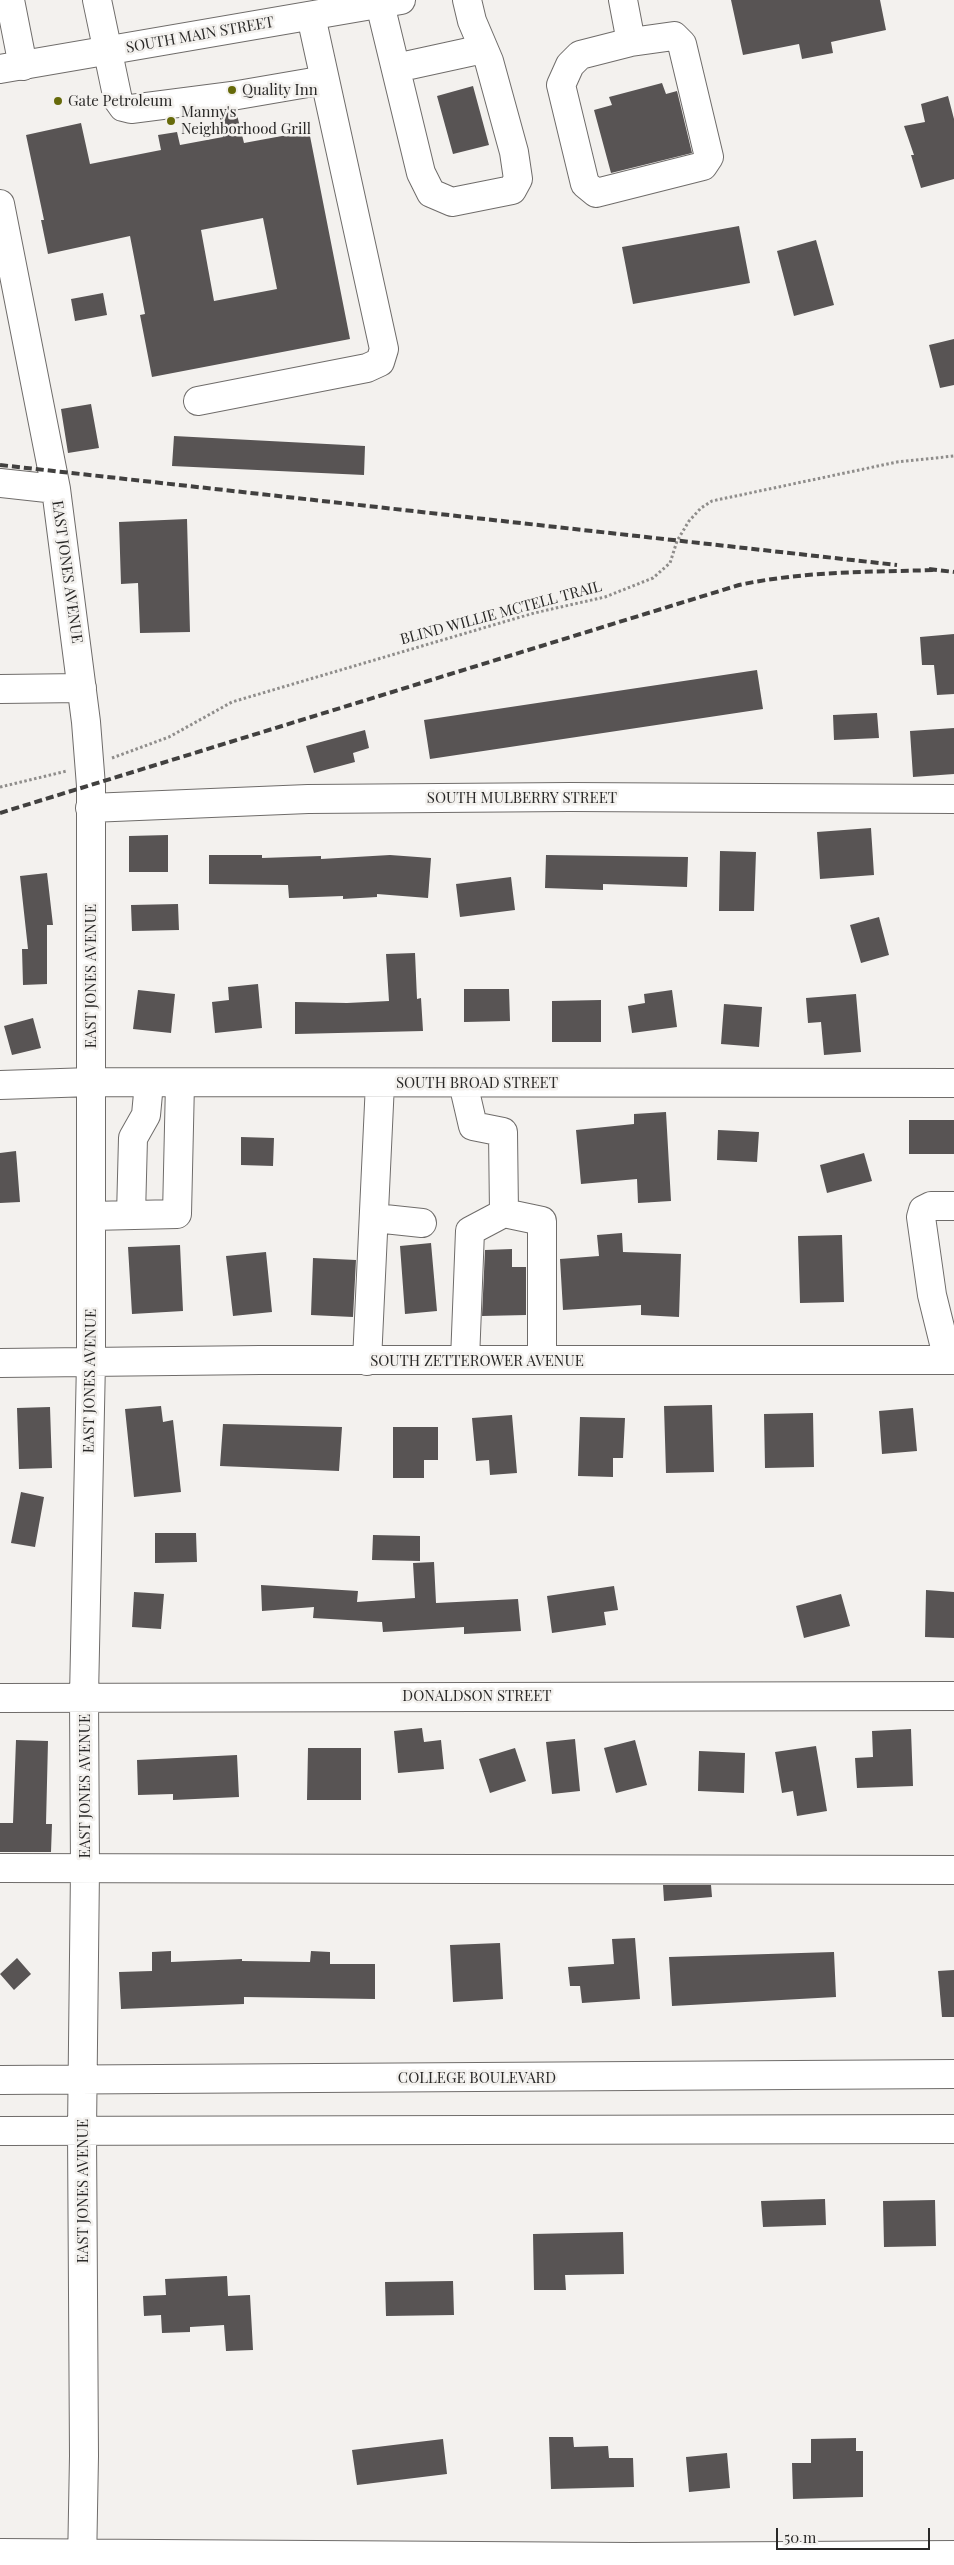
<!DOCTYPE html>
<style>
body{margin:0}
#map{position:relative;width:954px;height:2565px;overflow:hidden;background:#f3f1ee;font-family:"Playfair Display",serif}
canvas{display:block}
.scale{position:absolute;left:776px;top:2528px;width:154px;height:22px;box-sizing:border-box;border:2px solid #292827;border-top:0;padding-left:6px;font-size:15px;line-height:18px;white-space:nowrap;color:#292827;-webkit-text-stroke:4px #f3f1ee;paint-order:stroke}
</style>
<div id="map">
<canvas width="954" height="2565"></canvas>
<div class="scale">50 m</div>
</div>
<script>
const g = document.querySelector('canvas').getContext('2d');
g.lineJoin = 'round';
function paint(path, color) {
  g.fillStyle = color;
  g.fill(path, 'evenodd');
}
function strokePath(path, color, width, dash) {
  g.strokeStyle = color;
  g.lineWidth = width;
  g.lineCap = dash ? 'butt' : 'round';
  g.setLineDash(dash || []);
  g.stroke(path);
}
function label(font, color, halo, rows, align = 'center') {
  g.font = font + ' "Playfair Display",serif';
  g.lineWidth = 5;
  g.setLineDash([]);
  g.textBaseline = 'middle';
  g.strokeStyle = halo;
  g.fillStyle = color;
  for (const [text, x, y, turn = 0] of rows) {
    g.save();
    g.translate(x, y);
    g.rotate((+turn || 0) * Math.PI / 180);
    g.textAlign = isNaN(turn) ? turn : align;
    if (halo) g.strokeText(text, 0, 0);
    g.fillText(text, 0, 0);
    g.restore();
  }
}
paint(new Path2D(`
 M 731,0 L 880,0 L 886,30 L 831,42 L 833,53 L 802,59 L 799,44 L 743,55 Z
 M 662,83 L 666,94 L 677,91 L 692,153 L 611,173 L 594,110 L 612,105 L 609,97 Z
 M 473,86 L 489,145 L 453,154 L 437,96 Z
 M 948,96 L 954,119 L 954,179 L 921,188 L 911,155 L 914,155 L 904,126 L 925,122 L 921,104 Z
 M 236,111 L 244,143 L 309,131 L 350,339 L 152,377 L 140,315 L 145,314 L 130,236 L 48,254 L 41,220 L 44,220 L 26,135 L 81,123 L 90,164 L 161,150 L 158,135 L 177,132 L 180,145 L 223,137 L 217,114 ZM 263,218 L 277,289 L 214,301 L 201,230 Z
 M 739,226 L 750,283 L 633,304 L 622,247 Z
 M 816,240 L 834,305 L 794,316 L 777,251 Z
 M 103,293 L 107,315 L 75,321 L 71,299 Z
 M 954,339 L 954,385 L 940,388 L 929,345 Z
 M 91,404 L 99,448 L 68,453 L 61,409 Z
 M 174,436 L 365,446 L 364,475 L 172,466 Z
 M 187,519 L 190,632 L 140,633 L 138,583 L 121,584 L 119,522 Z
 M 954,634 L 954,694 L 937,695 L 934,665 L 922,665 L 920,637 Z
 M 757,670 L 763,709 L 430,759 L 424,720 Z
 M 877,713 L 879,738 L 834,740 L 833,715 Z
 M 954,728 L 954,774 L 913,777 L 910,731 Z
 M 365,730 L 369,748 L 353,753 L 355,762 L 314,773 L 306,746 Z
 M 871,828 L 874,875 L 820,879 L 817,832 Z
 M 168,835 L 168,872 L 129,872 L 129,836 Z
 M 720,851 L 756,852 L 754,911 L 719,911 Z
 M 209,855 L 262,855 L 262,858 L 321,856 L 321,859 L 390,855 L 431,858 L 428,898 L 377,894 L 377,897 L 343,899 L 343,896 L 289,898 L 288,885 L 209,884 Z
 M 546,855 L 688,857 L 687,887 L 603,884 L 603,890 L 545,888 Z
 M 47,873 L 53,925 L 47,925 L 47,984 L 23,985 L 22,949 L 28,949 L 20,876 Z
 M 511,877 L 515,910 L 460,917 L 456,884 Z
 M 178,904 L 179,930 L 132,931 L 131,905 Z
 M 879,917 L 889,955 L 861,963 L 850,925 Z
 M 415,953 L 417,999 L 421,998 L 423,1031 L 295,1034 L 295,1002 L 347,1003 L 389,1001 L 386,954 Z
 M 258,984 L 262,1028 L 215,1033 L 212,1002 L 229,1000 L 228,987 Z
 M 464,989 L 509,989 L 510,1021 L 464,1022 Z
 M 138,990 L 175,994 L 171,1033 L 133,1029 Z
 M 672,990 L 677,1027 L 632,1033 L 628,1006 L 645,1003 L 644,994 Z
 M 856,994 L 861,1052 L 824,1055 L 821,1022 L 808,1023 L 806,998 Z
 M 601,1000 L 601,1042 L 552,1042 L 552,1001 Z
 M 724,1004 L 762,1007 L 759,1047 L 721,1044 Z
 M 33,1018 L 41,1048 L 12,1055 L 4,1026 Z
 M 666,1112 L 671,1201 L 638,1203 L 637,1179 L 581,1184 L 576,1130 L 634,1124 L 634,1114 Z
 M 909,1120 L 954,1120 L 954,1154 L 909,1154 Z
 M 718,1130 L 759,1132 L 757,1162 L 717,1160 Z
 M 241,1137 L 274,1138 L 273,1166 L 241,1165 Z
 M 16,1151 L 20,1202 L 0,1203 L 0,1153 Z
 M 864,1153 L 872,1181 L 827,1193 L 820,1165 Z
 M 622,1233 L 623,1252 L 681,1254 L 679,1317 L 641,1315 L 641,1305 L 563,1310 L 560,1259 L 599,1256 L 597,1235 Z
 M 842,1235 L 844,1302 L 800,1303 L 798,1236 Z
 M 431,1243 L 437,1311 L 405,1314 L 400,1246 Z
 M 180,1245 L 183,1311 L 132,1314 L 128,1247 Z
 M 512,1249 L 512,1267 L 526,1267 L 526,1315 L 482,1316 L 485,1250 Z
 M 266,1252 L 272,1312 L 233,1316 L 226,1256 Z
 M 313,1258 L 356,1260 L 353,1317 L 311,1315 Z
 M 712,1405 L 714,1472 L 666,1473 L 664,1406 Z
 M 161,1406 L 163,1422 L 173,1420 L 181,1492 L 134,1497 L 125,1409 Z
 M 50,1407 L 52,1468 L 19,1469 L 17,1408 Z
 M 913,1408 L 917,1451 L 882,1454 L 879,1411 Z
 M 813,1413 L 814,1467 L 765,1468 L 764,1414 Z
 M 512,1415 L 517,1473 L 490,1475 L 489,1460 L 476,1461 L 472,1418 Z
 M 580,1417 L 625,1418 L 623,1458 L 613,1458 L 613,1477 L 578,1476 Z
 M 223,1424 L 342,1427 L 339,1471 L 220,1466 Z
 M 393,1427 L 438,1427 L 438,1460 L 424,1460 L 424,1478 L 393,1478 Z
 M 21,1492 L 44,1497 L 35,1547 L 11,1543 Z
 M 155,1533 L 196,1533 L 197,1562 L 155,1563 Z
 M 373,1535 L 420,1536 L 420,1561 L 372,1560 Z
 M 434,1562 L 436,1603 L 518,1599 L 521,1631 L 464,1634 L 464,1627 L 383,1632 L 382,1622 L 313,1618 L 314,1607 L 262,1611 L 261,1585 L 358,1591 L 357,1602 L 415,1598 L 413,1563 Z
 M 614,1586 L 618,1610 L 604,1612 L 606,1625 L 552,1633 L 547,1596 Z
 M 926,1590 L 954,1592 L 954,1638 L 925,1637 Z
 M 134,1592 L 164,1594 L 161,1629 L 132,1627 Z
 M 841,1594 L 850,1626 L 804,1638 L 796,1606 Z
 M 422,1728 L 424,1742 L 441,1740 L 444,1769 L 398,1773 L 394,1731 Z
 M 911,1729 L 913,1786 L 857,1788 L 855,1758 L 873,1757 L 872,1731 Z
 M 575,1739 L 580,1791 L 552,1794 L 546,1742 Z
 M 16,1740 L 48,1741 L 46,1824 L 52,1824 L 51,1852 L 0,1852 L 0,1823 L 13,1823 Z
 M 635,1740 L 647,1785 L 616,1793 L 604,1748 Z
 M 816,1746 L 827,1811 L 797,1816 L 793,1791 L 782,1793 L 775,1752 Z
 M 308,1748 L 361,1748 L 361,1800 L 307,1800 Z
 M 515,1748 L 526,1781 L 490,1793 L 479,1759 Z
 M 699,1751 L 745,1753 L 744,1793 L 698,1791 Z
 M 237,1755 L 239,1797 L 173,1800 L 173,1794 L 138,1795 L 137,1760 Z
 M 663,1885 L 711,1885 L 712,1897 L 664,1901 Z
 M 635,1938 L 640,1999 L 582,2003 L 580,1986 L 570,1986 L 568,1967 L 614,1964 L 612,1939 Z
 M 500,1943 L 503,1999 L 453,2002 L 450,1945 Z
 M 171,1951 L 171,1962 L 242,1959 L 242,1961 L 310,1962 L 311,1951 L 330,1952 L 330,1964 L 375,1964 L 375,1999 L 244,1997 L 244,2004 L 121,2009 L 119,1972 L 152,1971 L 152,1952 Z
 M 834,1952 L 836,1997 L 672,2006 L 669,1957 Z
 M 17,1958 L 31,1974 L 14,1990 L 0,1974 Z
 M 954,1970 L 954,2017 L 942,2017 L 938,1971 Z
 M 825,2199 L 826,2225 L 763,2227 L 761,2201 Z
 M 935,2200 L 936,2246 L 884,2247 L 883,2201 Z
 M 623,2232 L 624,2274 L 565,2275 L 566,2290 L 534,2290 L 533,2234 Z
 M 227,2276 L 228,2296 L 250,2295 L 253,2350 L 226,2351 L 224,2325 L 190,2327 L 190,2332 L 162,2333 L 161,2315 L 144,2316 L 143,2296 L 166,2295 L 165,2279 Z
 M 453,2281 L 454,2315 L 386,2316 L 385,2282 Z
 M 549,2437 L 573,2437 L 574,2447 L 608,2446 L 609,2458 L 633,2458 L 634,2487 L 551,2489 Z
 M 856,2438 L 856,2451 L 863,2451 L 863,2497 L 793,2499 L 792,2463 L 811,2463 L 811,2439 Z
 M 443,2439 L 447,2474 L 357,2485 L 352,2450 Z
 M 727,2453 L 730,2488 L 689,2492 L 686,2457 Z`), '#585454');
const minor = new Path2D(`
 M 10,0 L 23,66
 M 97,0 L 118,100 L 123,107 L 131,109 L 232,96 L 325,80
 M 623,0 L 631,42
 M 380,4 L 421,173 L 431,193 L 452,202 L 512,190 L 518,179 L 514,152 L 489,61 L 472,21 L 467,0
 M 674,36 L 682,44 L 709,157 L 703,166 L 596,193 L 585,184 L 561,85 L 570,65 L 580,55 L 631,42 Z
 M 396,68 L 483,49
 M 0,204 L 56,489 L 86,722 L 91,786 L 91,1361 L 84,1697 L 85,1869 L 82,2131 L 84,2456 L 82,2565
 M 198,401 L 367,368 L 380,362 L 384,349 L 311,16
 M 0,483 L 56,489
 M 0,689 L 82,688
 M 90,808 L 308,799 L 570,797 L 954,799
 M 463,1083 L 473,1126 L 503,1132 L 504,1213 L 542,1221 L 542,1360
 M 0,1085 L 91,1082 L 954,1083
 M 131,1215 L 133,1138 L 146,1115 L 149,1083
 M 91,1216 L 177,1214 L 180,1083
 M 375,1218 L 422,1223
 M 465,1360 L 470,1231 L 504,1213
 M 948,1360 L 932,1295 L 921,1217 L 923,1210 L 931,1206 L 954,1206
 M 367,1361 L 380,1083
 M 0,1363 L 260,1360 L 954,1360
 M 0,1698 L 954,1696
 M 0,1868 L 954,1870
 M 0,2080 L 954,2074
 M 0,2131 L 954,2129
 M 0,2553 L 633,2557 L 954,2555`);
const major = new Path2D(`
 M 0,69 L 401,0`);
strokePath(minor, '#6f6c6a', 30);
strokePath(major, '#6f6c6a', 30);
strokePath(new Path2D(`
 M 112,758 L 169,737 L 232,702 L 534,613 L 605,597 L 653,578 L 670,563 L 677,541 L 689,521 L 701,508 L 712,501 L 897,462 L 954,456
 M 0,787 L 67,771`), '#8f8d8b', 3, [2.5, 2.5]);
strokePath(minor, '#fff', 28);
strokePath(major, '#fff', 28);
strokePath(new Path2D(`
 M 0,465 L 897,565
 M 929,569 L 954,572
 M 0,813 L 739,585 C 804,571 870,572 936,570`), '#41403f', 4, [8, 4]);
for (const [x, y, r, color] of [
 [232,90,5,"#666a0a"],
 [58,101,5,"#666a0a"],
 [171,121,5,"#666a0a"]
]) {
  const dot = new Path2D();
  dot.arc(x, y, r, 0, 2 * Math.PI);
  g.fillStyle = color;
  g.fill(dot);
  strokePath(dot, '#f3f1ee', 2);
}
label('15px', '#292827', '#f3f1ee', [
 ["SOUTH MAIN STREET",200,35,-10],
 ["EAST JONES AVENUE",67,572,82],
 ["BLIND WILLIE MCTELL TRAIL",501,613,-15],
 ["SOUTH MULBERRY STREET",522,798],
 ["EAST JONES AVENUE",91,976,-90],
 ["SOUTH BROAD STREET",477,1083],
 ["SOUTH ZETTEROWER AVENUE",477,1361],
 ["EAST JONES AVENUE",90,1381,-89],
 ["DONALDSON STREET",477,1696],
 ["EAST JONES AVENUE",85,1786,-90],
 ["COLLEGE BOULEVARD",477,2078],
 ["EAST JONES AVENUE",83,2191,-90]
]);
label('15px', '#292827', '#f3f1ee', [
 ["Quality Inn",242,90],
 ["Gate Petroleum",68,101],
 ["Manny's",181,112],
 ["Neighborhood Grill",181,129]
], 'left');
</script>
